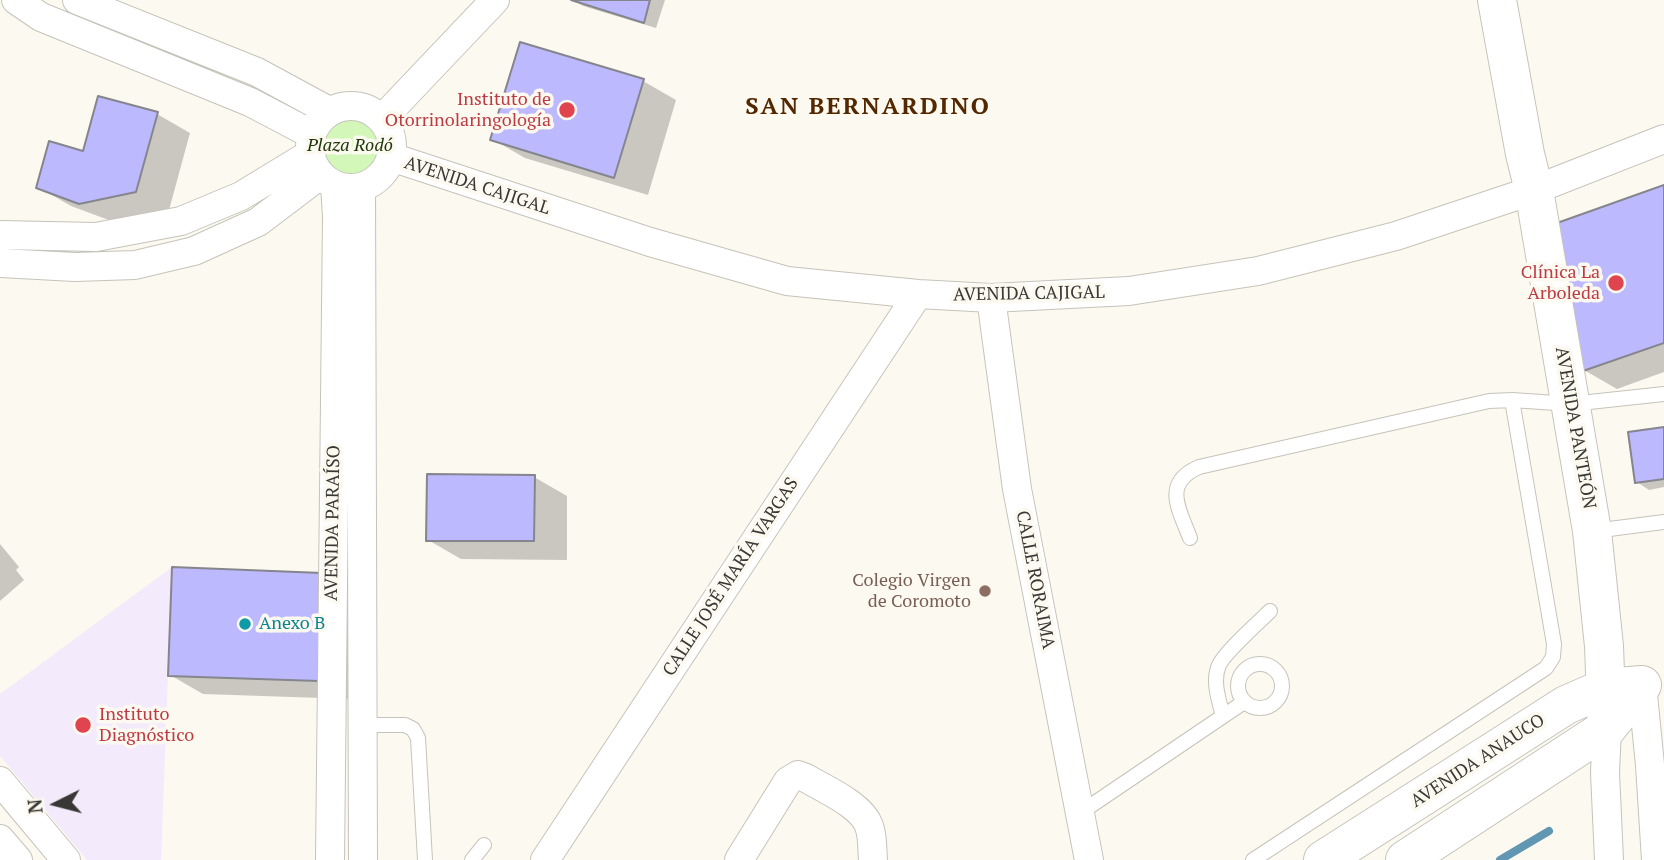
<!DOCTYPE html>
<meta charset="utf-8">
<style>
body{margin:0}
#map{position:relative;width:1664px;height:860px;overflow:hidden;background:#fcf9f0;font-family:"PT Serif",serif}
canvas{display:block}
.north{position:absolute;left:21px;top:769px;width:70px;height:70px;-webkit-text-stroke:5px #fcf9f0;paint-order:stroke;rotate:264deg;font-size:19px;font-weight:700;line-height:28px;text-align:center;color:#393835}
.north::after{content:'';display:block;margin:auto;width:24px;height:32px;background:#393835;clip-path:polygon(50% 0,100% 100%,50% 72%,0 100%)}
</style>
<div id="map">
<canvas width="1664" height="860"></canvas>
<div class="north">N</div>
</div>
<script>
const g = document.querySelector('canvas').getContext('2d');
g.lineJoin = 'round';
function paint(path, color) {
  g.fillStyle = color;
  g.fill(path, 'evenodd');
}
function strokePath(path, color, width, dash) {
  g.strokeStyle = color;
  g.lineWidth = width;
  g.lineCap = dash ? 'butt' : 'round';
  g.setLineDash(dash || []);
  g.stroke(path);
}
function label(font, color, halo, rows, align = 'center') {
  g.font = font + ' "PT Serif",serif';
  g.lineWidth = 7;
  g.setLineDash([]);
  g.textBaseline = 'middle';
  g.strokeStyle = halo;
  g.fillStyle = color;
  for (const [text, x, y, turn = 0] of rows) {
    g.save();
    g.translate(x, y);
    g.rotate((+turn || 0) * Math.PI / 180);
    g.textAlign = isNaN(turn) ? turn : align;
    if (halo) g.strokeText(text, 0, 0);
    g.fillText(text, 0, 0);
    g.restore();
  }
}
paint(new Path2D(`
 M 172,567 L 322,573 L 168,676 L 161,860 L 87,860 L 0,756 L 0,694 Z`), '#f3ebfc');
paint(new Path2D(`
 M 350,110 C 411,119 383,195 342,181 C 336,179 329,174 323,170 C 321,162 315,144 315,136 C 317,119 336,112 350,110 Z`), '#d2f7b9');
paint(new Path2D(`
 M 573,0 L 665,0 L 656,28 L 583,6 Z
 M 643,81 L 676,100 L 648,195 L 525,158 L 492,139 Z
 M 157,114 L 190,133 L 169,210 L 114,222 L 71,206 L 38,187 L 84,153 Z
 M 1664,186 L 1664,372 L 1617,389 L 1584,370 Z
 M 1664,429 L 1664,487 L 1649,490 L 1637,482 Z
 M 534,477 L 567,496 L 567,560 L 461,559 L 428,540 Z
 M 0,544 L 19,567 L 16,570 L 24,580 L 0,601 Z
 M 321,574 L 354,594 L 351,699 L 203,694 L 170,675 Z`), '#0003');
strokePath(new Path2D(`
 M 1500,860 L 1549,831`), '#6197b3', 8);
const building = new Path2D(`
 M 571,0 L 650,0 L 644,23 Z
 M 520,42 L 644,79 L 614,178 L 490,140 Z
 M 98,96 L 158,112 L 136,192 L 79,204 L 36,188 L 49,141 L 83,151 Z
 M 1664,185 L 1664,343 L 1583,371 L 1557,223 Z
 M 1664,427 L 1664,479 L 1635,483 L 1628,432 Z
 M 427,474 L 535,475 L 534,541 L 426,541 Z
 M 172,567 L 322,573 L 318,681 L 168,676 Z`);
paint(building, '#bdb9fe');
strokePath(building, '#85858d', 2);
const service = new Path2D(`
 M 1594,531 L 1664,522
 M 1190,538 C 1179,509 1162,483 1199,467 L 1489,401 L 1512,400 L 1571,404 L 1664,394
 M1238 686a22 22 0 1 1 44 0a22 22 0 1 1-44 0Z
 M 1223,716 C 1219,701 1212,681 1219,665 C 1225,652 1258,623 1270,611
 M 362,725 L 405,725 L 413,729 L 418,738 L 425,860
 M 1080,813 L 1244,702
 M 472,860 L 484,845
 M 1253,860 L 1546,668 L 1553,657 L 1554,644 L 1512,400`);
const minor = new Path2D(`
 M 16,0 L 41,17 L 250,102 L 311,134
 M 77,0 L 257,72 L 329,111
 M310 147a41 41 0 1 1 82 0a41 41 0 1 1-82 0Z
 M 382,119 L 495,0
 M 391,157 L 650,242 L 787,281 L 918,294 L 991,298 L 1129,291 L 1258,271 L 1396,236 L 1534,190 L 1664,139
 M 361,187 L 363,860
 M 0,235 L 96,237 L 181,221 L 241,196 L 310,154
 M 0,263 L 75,267 L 135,265 L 194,251 L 258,222 L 320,175
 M 991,298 L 1017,489 L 1089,860
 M 1642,685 L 1650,765 L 1656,860
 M 1607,728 L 1605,773 L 1609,860
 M 0,781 L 66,860
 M 0,839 L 18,860
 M 330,860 L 337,216 L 335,185
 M 545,860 L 918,294
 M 739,860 L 788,781 L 798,775 L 806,778 C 824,789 862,805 869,826 C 873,836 872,849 873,860`);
const secondary = new Path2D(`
 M 1497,0 L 1525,154 L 1534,190 L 1592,531 L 1604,646 L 1607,728
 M 1323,860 L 1566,705 L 1605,688 L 1642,685
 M 1405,860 L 1607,728 L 1624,707`);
strokePath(service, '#c5c3ba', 16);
strokePath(minor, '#c5c3ba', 30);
strokePath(secondary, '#c5c3ba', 40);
strokePath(service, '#fff', 14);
strokePath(minor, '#fff', 28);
strokePath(secondary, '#fff', 38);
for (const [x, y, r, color] of [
 [567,110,9,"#e0444e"],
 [1616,283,9,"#e0444e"],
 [985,591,7,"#8d6e63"],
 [245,624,7,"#0f9aa8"],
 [83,725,9,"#e0444e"]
]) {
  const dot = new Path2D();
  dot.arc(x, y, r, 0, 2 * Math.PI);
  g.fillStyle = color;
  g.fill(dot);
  strokePath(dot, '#fcf9f0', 2.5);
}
label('18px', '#be3a42', '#fcf9f0', [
 ["Instituto de",551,100],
 ["Otorrinolaringología",551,121],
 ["Clínica La",1600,273],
 ["Arboleda",1600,294],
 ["Instituto",99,715,"left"],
 ["Diagnóstico",99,736,"left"]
], 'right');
label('italic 18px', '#21390a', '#fcf9f0', [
 ["Plaza Rodó",350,146]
]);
label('18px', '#393835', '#fcf9f0', [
 ["AVENIDA CAJIGAL",477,186,18],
 ["AVENIDA CAJIGAL",1029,294,-1],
 ["AVENIDA PANTEÓN",1575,428,80],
 ["AVENIDA PARAÍSO",333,523,-89],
 ["CALLE JOSÉ MARÍA VARGAS",731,577,-57],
 ["CALLE RORAIMA",1035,580,79],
 ["AVENIDA ANAUCO",1478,761,-33]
]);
label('18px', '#785e54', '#fcf9f0', [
 ["Colegio Virgen",971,581],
 ["de Coromoto",971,602]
], 'right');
label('18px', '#0d838f', '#fcf9f0', [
 ["Anexo B",259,624]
], 'left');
g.letterSpacing = '2px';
label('bold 24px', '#532801', '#fcf9f0', [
 ["SAN BERNARDINO",868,107]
]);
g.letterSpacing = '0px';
</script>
